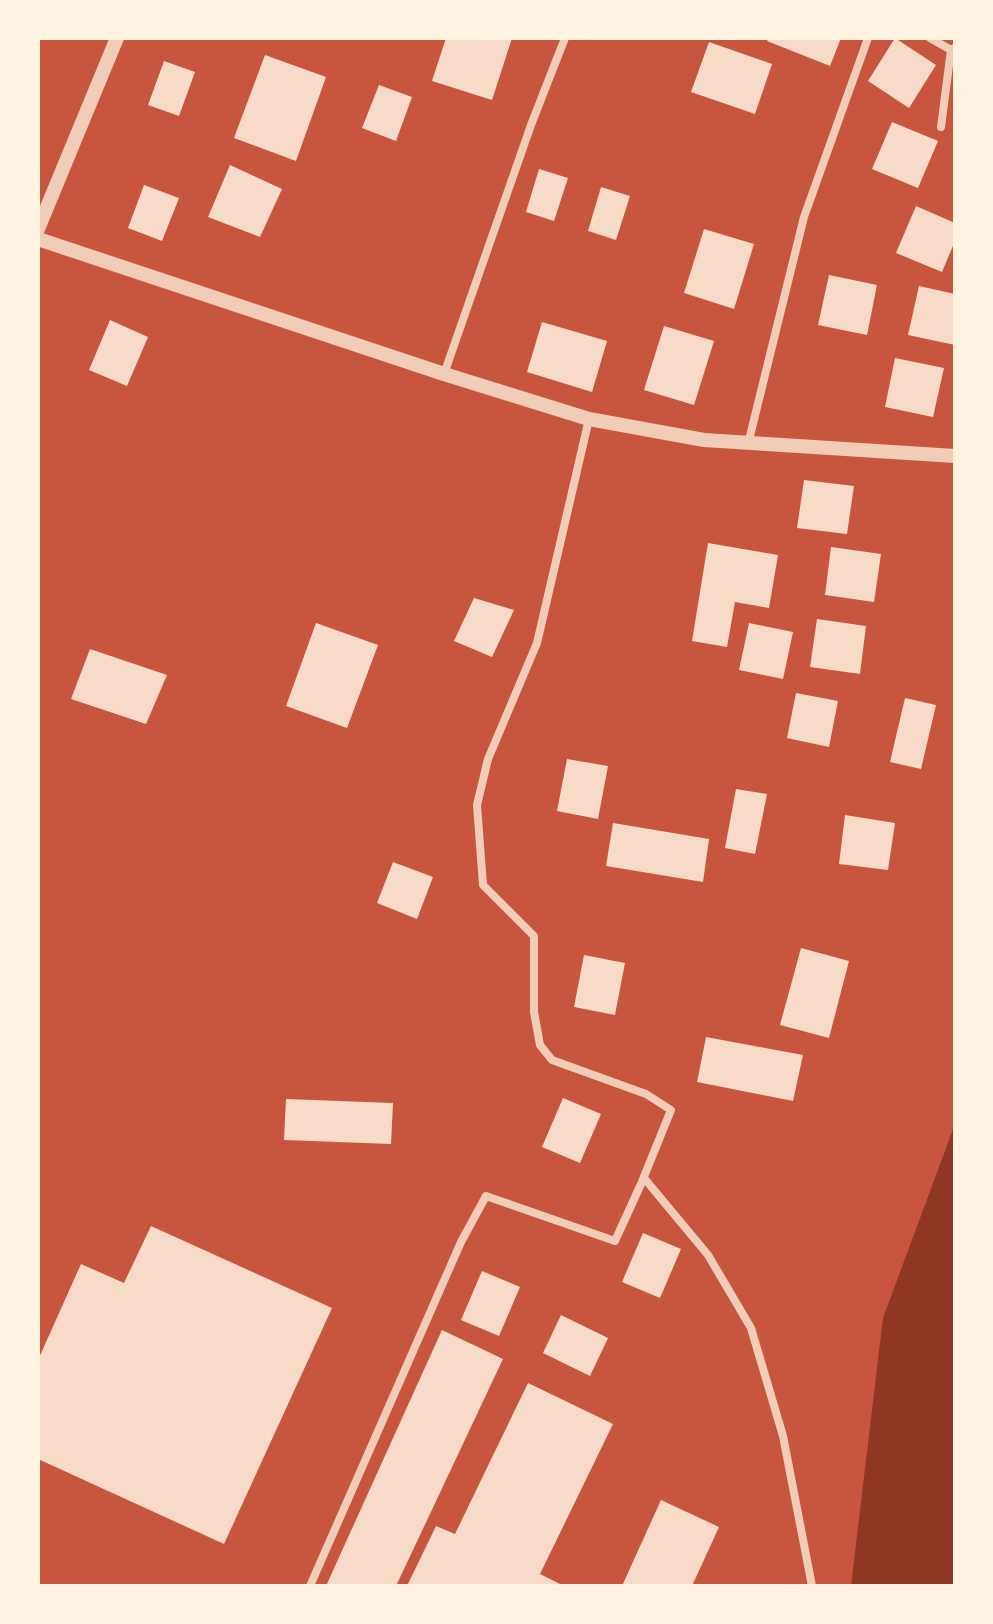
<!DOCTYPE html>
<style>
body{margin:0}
#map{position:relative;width:993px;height:1624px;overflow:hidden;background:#c8553d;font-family:"Alegreya Sans",sans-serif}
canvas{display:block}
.frame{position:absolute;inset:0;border:40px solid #fff3e0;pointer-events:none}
</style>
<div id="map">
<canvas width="993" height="1624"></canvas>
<div class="frame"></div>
</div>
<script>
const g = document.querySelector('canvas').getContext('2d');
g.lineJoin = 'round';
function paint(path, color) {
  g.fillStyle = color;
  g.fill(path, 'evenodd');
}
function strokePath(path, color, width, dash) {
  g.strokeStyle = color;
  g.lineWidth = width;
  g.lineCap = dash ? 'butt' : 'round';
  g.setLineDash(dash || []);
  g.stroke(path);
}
paint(new Path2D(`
 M 955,1124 L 955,1586 L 851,1586 L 883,1318 Z`), '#8f3625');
paint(new Path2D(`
 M 446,38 L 512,38 L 492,100 L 432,81 Z
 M 769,38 L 841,38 L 830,66 L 767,41 Z
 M 895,38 L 936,65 L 909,108 L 868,81 Z
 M 709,42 L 772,64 L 755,114 L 691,92 Z
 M 265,55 L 326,77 L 296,161 L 234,138 Z
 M 164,61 L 195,72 L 179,116 L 148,105 Z
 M 379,85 L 412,97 L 396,141 L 362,128 Z
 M 892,122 L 938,141 L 918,188 L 872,169 Z
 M 230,165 L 282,189 L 260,237 L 208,217 Z
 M 539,169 L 568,178 L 554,221 L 526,212 Z
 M 144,185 L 179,198 L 162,241 L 128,228 Z
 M 601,187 L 630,196 L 616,240 L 588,231 Z
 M 916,206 L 955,223 L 955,241 L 942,272 L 896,253 Z
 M 704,229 L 754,244 L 734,309 L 684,293 Z
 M 829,275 L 877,285 L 867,335 L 818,325 Z
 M 919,286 L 955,294 L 955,345 L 908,335 Z
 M 110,320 L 148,337 L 127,386 L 89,370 Z
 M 542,322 L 607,341 L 592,392 L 527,372 Z
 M 664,326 L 714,341 L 694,405 L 644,390 Z
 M 895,358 L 944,368 L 933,417 L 885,407 Z
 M 804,480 L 854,486 L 847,534 L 797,528 Z
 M 708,543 L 778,555 L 769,608 L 735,602 L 727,647 L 692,641 Z
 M 831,547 L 881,554 L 874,602 L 825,595 Z
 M 474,598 L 514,610 L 492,657 L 454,641 Z
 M 817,619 L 866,626 L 860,674 L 810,667 Z
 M 316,623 L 378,645 L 347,728 L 286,706 Z
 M 749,623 L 793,632 L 783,679 L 739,670 Z
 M 90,649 L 167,675 L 146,724 L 71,699 Z
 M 796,693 L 838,701 L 829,747 L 787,738 Z
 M 905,698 L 936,705 L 921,769 L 890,762 Z
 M 567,759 L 608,766 L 598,819 L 557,811 Z
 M 736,789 L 767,794 L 755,854 L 725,848 Z
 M 845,815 L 895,823 L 888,870 L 839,864 Z
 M 613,823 L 709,839 L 703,882 L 606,866 Z
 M 393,862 L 433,877 L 417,919 L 377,903 Z
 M 801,948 L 849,961 L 829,1038 L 780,1025 Z
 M 584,955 L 625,963 L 615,1015 L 574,1007 Z
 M 706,1037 L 803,1055 L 793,1101 L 697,1082 Z
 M 563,1098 L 601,1114 L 580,1163 L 542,1147 Z
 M 286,1099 L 393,1103 L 391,1144 L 284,1140 Z
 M 151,1226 L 332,1308 L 224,1544 L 38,1459 L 38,1360 L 81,1264 L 124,1283 Z
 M 643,1233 L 681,1249 L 660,1298 L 622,1282 Z
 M 482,1271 L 520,1287 L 499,1336 L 461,1320 Z
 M 561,1315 L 608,1338 L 590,1376 L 543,1353 Z
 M 442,1330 L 503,1359 L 396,1586 L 326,1586 Z
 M 528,1383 L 613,1424 L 540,1574 L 564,1586 L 407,1586 L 436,1526 L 455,1534 Z
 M 661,1500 L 719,1527 L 692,1586 L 622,1586 Z`), '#f7dbc8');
strokePath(new Path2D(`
 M 930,38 L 951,50 L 954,48
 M 941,127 L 951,50
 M 444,374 L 531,125 L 565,38
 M 748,444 L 804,217 L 868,38
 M 644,1178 L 708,1255 L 751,1328 L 783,1436 L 812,1586
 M 310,1586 L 461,1242 L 486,1196 L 615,1241 L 641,1184 L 671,1110 L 646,1094 L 552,1060 L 540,1045 L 534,1012 L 534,936 L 483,885 L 477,805 L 488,759 L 537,643 L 589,419`), '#f1ccb7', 8);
strokePath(new Path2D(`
 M 38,229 L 117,38
 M 38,239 L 444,374 L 589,419 L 704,440 L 955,456`), '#f1ccb7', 14);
</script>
